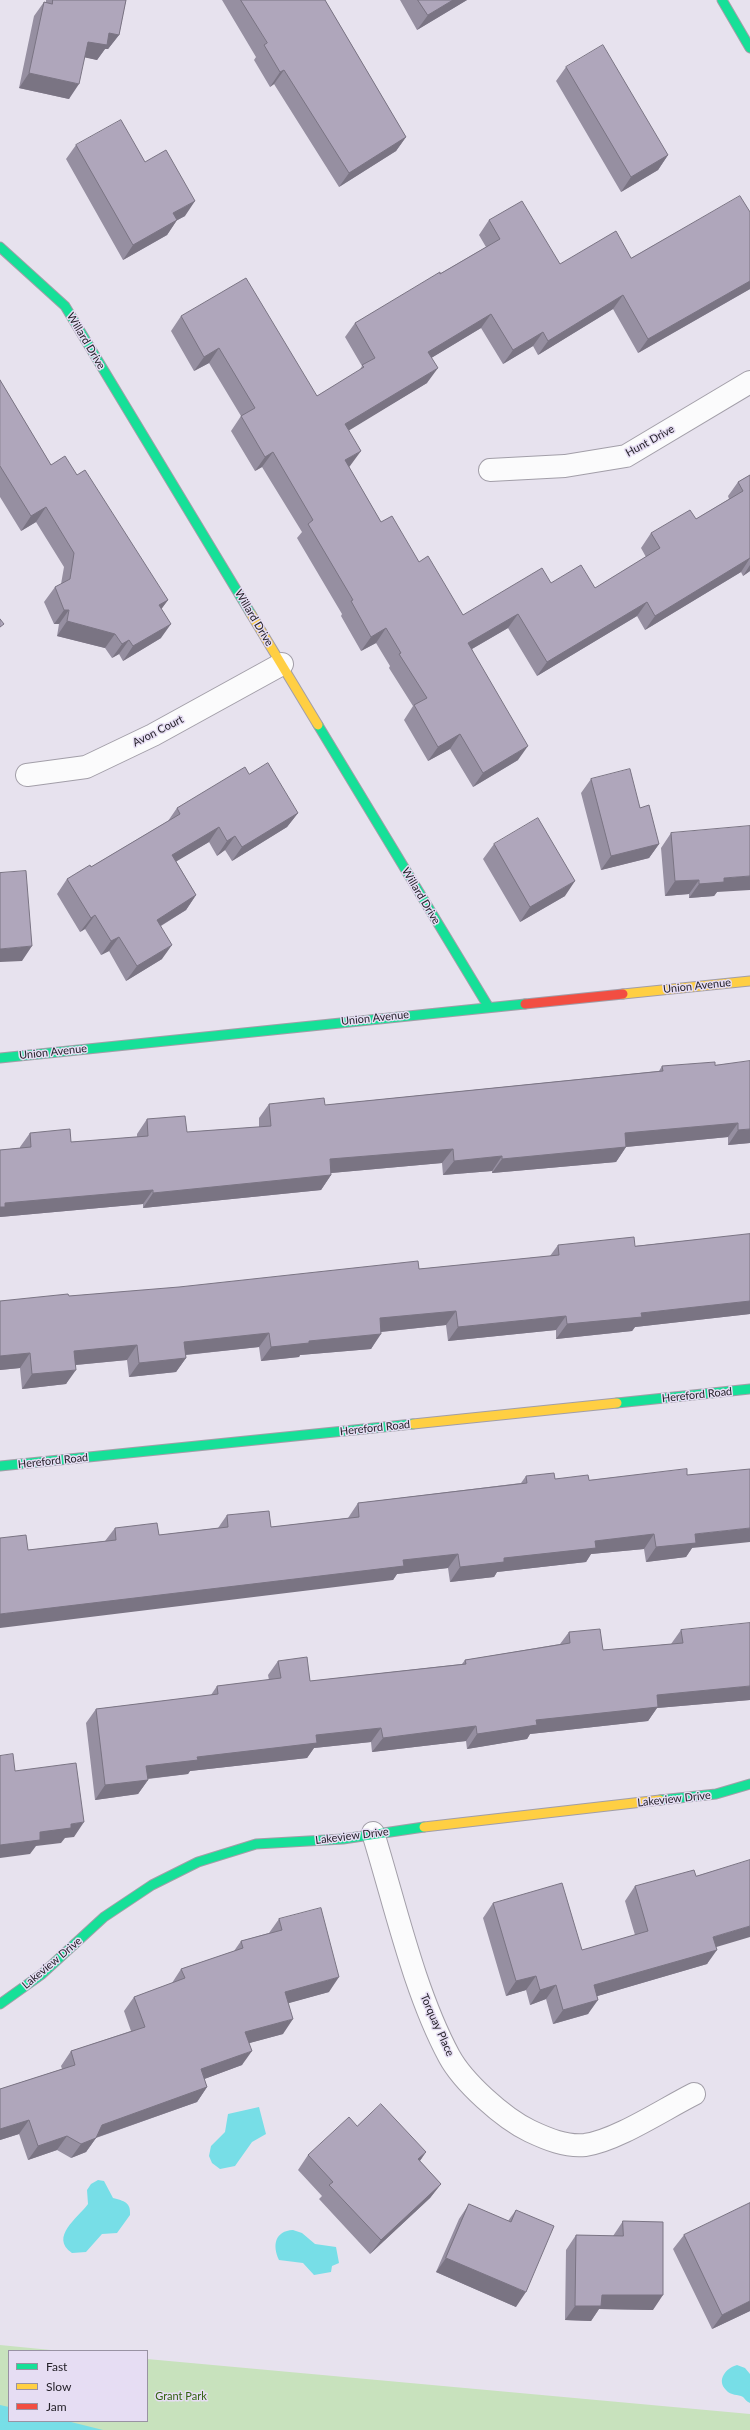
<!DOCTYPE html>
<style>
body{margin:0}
#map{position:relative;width:750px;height:2430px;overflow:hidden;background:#e7e2ee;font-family:Lato,sans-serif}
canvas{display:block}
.legend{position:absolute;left:8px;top:2350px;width:140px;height:72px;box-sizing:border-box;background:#e6ddf3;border:1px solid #9992a3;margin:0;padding:5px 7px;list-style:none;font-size:12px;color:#25222a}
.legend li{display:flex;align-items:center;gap:8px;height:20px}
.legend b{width:20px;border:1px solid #9992a3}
</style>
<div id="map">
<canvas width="750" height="2430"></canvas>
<ul class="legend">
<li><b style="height:5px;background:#16e098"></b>Fast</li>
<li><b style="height:5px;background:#ffcf43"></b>Slow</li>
<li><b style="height:5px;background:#f24e42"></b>Jam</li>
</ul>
</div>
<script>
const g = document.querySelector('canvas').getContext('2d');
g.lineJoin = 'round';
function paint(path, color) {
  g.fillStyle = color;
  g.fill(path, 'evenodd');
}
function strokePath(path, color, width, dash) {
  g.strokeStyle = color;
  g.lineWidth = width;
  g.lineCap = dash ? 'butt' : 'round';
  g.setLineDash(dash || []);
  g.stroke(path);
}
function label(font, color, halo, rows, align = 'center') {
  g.font = font + ' Lato,sans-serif';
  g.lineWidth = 3;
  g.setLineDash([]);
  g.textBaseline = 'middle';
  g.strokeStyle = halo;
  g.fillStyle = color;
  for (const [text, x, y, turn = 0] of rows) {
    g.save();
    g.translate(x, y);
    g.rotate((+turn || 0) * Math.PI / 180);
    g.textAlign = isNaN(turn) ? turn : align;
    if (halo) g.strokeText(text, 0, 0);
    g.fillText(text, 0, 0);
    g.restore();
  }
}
paint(new Path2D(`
 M 0,2345 L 61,2351 L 9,2351 L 9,2421 L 147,2421 L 147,2359 L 750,2414 L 750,2430 L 0,2430 Z`), '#c8e2bd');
paint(new Path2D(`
 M 259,2107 L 266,2134 L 252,2142 L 235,2166 L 220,2169 L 212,2163 L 209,2156 L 211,2146 L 225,2132 L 228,2114 Z
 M 98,2180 L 104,2181 L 113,2198 C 124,2201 131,2202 130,2215 L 117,2233 L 102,2234 L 86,2252 L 72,2253 C 49,2237 78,2218 88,2204 L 87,2190 L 91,2184 Z
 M 293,2230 L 302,2233 L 315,2244 L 336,2247 L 339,2263 L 332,2266 L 331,2272 L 314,2275 L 303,2263 L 279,2260 C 272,2245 275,2231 293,2230 Z
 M 737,2365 L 745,2368 L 750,2374 L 750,2403 C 746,2401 746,2400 743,2397 C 738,2394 731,2396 726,2390 C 716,2380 726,2368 737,2365 Z
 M 0,2405 L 9,2407 L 9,2421 L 67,2421 L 103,2430 L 0,2430 Z`), '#77dee7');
const street = new Path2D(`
 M 490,470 L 565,466 L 626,456 L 750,382
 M 27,775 L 86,767 L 153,735 L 282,664
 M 373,1833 C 395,1904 414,1991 449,2056 C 463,2082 503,2118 530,2131 C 547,2139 566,2147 585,2145 C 616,2141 664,2109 694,2094`);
const fast = new Path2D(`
 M 722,0 L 750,48
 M 0,247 L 65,306 L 251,614
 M 318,725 L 488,1006
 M 0,1058 L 525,1004
 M 617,1403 L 750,1389
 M 0,1466 L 413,1424
 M 660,1800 L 716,1794 L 750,1784
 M 0,2004 L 42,1974 L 104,1917 L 152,1885 L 198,1862 L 256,1844 L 343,1839 L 424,1827`);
const slow = new Path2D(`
 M 251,614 L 318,725
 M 623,994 L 750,981
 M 413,1424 L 617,1403
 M 424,1827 L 660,1800`);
const jam = new Path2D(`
 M 525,1004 L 623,994`);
strokePath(street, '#a29ea8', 24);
strokePath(fast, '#a29ea8', 11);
strokePath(slow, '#a29ea8', 11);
strokePath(jam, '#a29ea8', 11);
strokePath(street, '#fbfbfc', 22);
strokePath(fast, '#16e098', 9);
strokePath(slow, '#ffcf43', 9);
strokePath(jam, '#f24e42', 9);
paint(new Path2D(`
 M 46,0 L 126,0 L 119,35 L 108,49 L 105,49 L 97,60 L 85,57 L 69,99 L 19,88 L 34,16 L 44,2 L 46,2 Z
 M 222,0 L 325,0 L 406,137 L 396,151 L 339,187 L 274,84 L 270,87 L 254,60 L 256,57 Z
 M 400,0 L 467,0 L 417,30 Z
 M 566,67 L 668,155 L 658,170 L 621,192 L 556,81 Z
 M 76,145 L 145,162 L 185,216 L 177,220 L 167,235 L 123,260 L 66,159 Z
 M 750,212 L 750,289 L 638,353 L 613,309 L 538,355 L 533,346 L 503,364 L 481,328 L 431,358 L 427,383 L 348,430 L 350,466 L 349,467 L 381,522 L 419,562 L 463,615 L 551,583 L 595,588 L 646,557 L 641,548 L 651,533 L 696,519 L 729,499 L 728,496 L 738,482 L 750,475 L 750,571 L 743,576 L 741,572 L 645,630 L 637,616 L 537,676 L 508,628 L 472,649 L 518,760 L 473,787 L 450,749 L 428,761 L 404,720 L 413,706 L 389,668 L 390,666 L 376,643 L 361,651 L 341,616 L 342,614 L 297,538 L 302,532 L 262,467 L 255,471 L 231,431 L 241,416 L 209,363 L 194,371 L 171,331 L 181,316 L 317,396 L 359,371 L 362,366 L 345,337 L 355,323 L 486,247 L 479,235 L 489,220 L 560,264 L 631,258 Z
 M 0,380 L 51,465 L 77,475 L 168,600 L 161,609 L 161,638 L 123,661 L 119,654 L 112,658 L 105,648 L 57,636 L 59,624 L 54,624 L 44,602 L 55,587 L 61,584 L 64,567 L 36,522 L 21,531 L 0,497 Z
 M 249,774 L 298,813 L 287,827 L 232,861 L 225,850 L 217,856 L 209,842 L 176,861 L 196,895 L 186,910 L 161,926 L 162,959 L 126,981 L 109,951 L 101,955 L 85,929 L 80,932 L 57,894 L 67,879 L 91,867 L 168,821 L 177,808 Z
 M 591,779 L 640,808 L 659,844 L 649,858 L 601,870 L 581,793 Z
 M 671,833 L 717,892 L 714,896 L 689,898 L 689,894 L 665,896 L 661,848 Z
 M 494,844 L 565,896 L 520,922 L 483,859 Z
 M 715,1065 L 750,1143 L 728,1145 L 728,1137 L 626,1147 L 616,1162 L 492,1173 L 492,1171 L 443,1175 L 442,1163 L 331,1173 L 331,1175 L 321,1190 L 143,1208 L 143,1204 L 0,1217 L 0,1150 L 20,1148 L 20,1147 L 30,1133 L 71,1142 L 137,1137 L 137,1134 L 147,1119 L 187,1132 L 259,1127 L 259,1118 L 269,1104 L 325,1105 L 659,1071 L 662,1066 Z
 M 750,1234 L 750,1314 L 635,1327 L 632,1331 L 556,1339 L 556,1330 L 448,1341 L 446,1325 L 381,1332 L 371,1349 L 300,1355 L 299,1357 L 261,1361 L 259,1347 L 186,1355 L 186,1358 L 176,1372 L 129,1377 L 127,1360 L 76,1365 L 66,1384 L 22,1389 L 20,1368 L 0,1370 L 0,1301 L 69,1296 L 419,1269 L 550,1256 L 558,1245 L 635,1246 Z
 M 526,1476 L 555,1479 L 589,1480 L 692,1548 L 686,1557 L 646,1562 L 644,1549 L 591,1554 L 586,1562 L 497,1572 L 494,1577 L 450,1582 L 448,1568 L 397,1574 L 393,1580 L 28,1550 L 105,1541 L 115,1528 L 159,1535 L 218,1528 L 227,1515 L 271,1527 L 348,1518 L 358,1503 L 521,1483 Z
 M 681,1630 L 750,1700 L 657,1708 L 648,1721 L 530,1734 L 527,1739 L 467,1749 L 466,1741 L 372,1752 L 371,1742 L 314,1748 L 307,1758 L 190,1771 L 188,1774 L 148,1779 L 148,1780 L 138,1794 L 95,1800 L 86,1723 L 96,1709 L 211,1695 L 217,1686 L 269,1680 L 268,1675 L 278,1661 L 310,1681 L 462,1664 L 465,1660 L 560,1644 L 569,1632 L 603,1650 L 671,1644 Z
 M 635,1886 L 716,1947 L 707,1964 L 597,1996 L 588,2014 L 553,2024 L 546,1999 L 530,2005 L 526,1990 L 506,1996 L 483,1918 L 493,1903 L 582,1950 L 635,1935 L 625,1901 Z
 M 279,1919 L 329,1992 L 288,2003 L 283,2034 L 249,2043 L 242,2065 L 204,2079 L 207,2087 L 197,2102 L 96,2138 L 86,2152 L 71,2158 L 57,2150 L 28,2160 L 19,2134 L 0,2140 L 0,2089 L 62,2069 L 61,2066 L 71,2051 L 131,2031 L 124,2011 L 134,1997 L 172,1983 L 181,1969 L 234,1951 L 241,1941 L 269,1933 Z
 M 357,2126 L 426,2152 L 420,2161 L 441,2184 L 430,2198 L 370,2254 L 319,2199 L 322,2196 L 298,2170 L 308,2155 Z
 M 750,2203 L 750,2311 L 712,2329 L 673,2249 L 684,2235 Z
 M 469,2204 L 508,2221 L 516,2210 L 516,2307 L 436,2272 L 459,2219 Z
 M 623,2221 L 653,2310 L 599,2309 L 591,2321 L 565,2320 L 566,2250 L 576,2235 L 613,2236 Z`), '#968fa1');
paint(new Path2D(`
 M 453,0 L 467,0 L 417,30 L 428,15 Z
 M 109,33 L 119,35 L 108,49 L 105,49 L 97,60 L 78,56 L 88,42 Z
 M 284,70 L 274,84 L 270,87 L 280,72 Z
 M 29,73 L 79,84 L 69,99 L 19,88 Z
 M 406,137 L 396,151 L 339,187 L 349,173 Z
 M 668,155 L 658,170 L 621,192 L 631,177 Z
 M 195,201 L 185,216 L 163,228 L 173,213 Z
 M 177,220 L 167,235 L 123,260 L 133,245 Z
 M 750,281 L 750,289 L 638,353 L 648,339 Z
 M 623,295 L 613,309 L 538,355 L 548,341 Z
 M 491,314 L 481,328 L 418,366 L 428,352 Z
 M 543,332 L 533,346 L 503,364 L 513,350 Z
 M 219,348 L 209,363 L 194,371 L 204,357 Z
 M 438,368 L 427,383 L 335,439 L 345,424 Z
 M 361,451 L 350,466 L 335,475 L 345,460 Z
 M 273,452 L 262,467 L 255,471 L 265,457 Z
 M 46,507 L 36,522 L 21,531 L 31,516 Z
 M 750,558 L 741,572 L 645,630 L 655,616 Z
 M 750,565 L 750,571 L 743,576 Z
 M 168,600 L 157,615 L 159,605 Z
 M 647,602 L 637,616 L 537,676 L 547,662 Z
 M 64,610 L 69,610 L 59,624 L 54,624 Z
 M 518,614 L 508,628 L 458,657 L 468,643 Z
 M 67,621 L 115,634 L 105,648 L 57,636 Z
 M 171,624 L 161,638 L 123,661 L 133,646 Z
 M 386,628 L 376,643 L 361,651 L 371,637 Z
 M 129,640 L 119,654 L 112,658 L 122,644 Z
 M 460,734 L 450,749 L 428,761 L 438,747 Z
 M 528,746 L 518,760 L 473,787 L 483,773 Z
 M 298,813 L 287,827 L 232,861 L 242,847 Z
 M 219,827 L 209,842 L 162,870 L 172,855 Z
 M 235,836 L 225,850 L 217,856 L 227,841 Z
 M 659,844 L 649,858 L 601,870 L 611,856 Z
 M 750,876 L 750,890 L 717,892 L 714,896 L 689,898 L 699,884 L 724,878 Z
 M 699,880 L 689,894 L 665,896 L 675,881 Z
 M 575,881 L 565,896 L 520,922 L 530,907 Z
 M 196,895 L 186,910 L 147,934 L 157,920 Z
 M 95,915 L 85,929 L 80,932 L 91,918 Z
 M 119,937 L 109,951 L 101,955 L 111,941 Z
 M 172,945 L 162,959 L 126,981 L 137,966 Z
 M 32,946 L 22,961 L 0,962 L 0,949 Z
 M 738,1123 L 728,1137 L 615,1148 L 625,1133 Z
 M 750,1129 L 750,1143 L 728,1145 L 738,1130 Z
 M 626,1147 L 616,1162 L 492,1173 L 502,1159 Z
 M 453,1149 L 442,1163 L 320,1174 L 330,1159 Z
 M 502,1156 L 492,1171 L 443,1175 L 454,1161 Z
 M 331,1175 L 321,1190 L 143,1208 L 153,1193 Z
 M 153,1190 L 143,1204 L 0,1217 L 0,1207 L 5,1203 Z
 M 750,1301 L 750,1314 L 635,1327 L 632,1331 L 556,1339 L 567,1324 L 641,1313 Z
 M 456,1311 L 446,1325 L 370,1333 L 380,1318 Z
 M 566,1316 L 556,1330 L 448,1341 L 458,1327 Z
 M 269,1333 L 259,1347 L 174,1356 L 184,1342 Z
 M 381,1334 L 371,1349 L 300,1355 L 299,1357 L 261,1361 L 271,1347 L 309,1341 Z
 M 137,1345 L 127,1360 L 64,1366 L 74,1351 Z
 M 30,1353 L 20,1368 L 0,1370 L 0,1356 Z
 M 186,1358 L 176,1372 L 129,1377 L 139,1363 Z
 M 76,1370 L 66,1384 L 22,1389 L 32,1374 Z
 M 750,1528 L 750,1542 L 692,1548 L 686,1557 L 646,1562 L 656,1547 L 695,1534 Z
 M 654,1534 L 644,1549 L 591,1554 L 586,1562 L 497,1572 L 494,1577 L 450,1582 L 460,1567 L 504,1558 L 595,1541 Z
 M 458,1554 L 448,1568 L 397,1574 L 393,1580 L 0,1628 L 0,1614 L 403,1560 Z
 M 750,1686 L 750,1700 L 657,1708 L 648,1721 L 530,1734 L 527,1739 L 467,1749 L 477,1734 L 536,1720 L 657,1695 Z
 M 476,1726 L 466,1741 L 372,1752 L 383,1738 Z
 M 381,1728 L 371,1742 L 314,1748 L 307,1758 L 190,1771 L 188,1774 L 136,1780 L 146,1766 L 197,1757 L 316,1735 Z
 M 148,1780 L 138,1794 L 95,1800 L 105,1785 Z
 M 84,1822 L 74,1837 L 65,1838 L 61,1843 L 36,1846 L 30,1854 L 0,1858 L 0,1845 L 40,1832 L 71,1824 Z
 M 750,1926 L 750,1937 L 703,1951 L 713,1937 Z
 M 717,1950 L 707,1964 L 584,2000 L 594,1985 Z
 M 536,1976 L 526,1990 L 506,1996 L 516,1981 Z
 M 339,1977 L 329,1992 L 275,2007 L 285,1992 Z
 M 556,1985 L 546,1999 L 530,2005 L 540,1990 Z
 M 598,2000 L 588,2014 L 553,2024 L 563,2010 Z
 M 293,2019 L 283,2034 L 235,2047 L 245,2032 Z
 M 252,2051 L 242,2065 L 191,2084 L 201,2069 Z
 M 207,2087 L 197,2102 L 92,2139 L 102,2125 Z
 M 29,2120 L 19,2134 L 0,2140 L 0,2129 Z
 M 67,2136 L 57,2150 L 28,2160 L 38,2146 Z
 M 96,2138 L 86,2152 L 71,2158 L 81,2144 Z
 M 426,2152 L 416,2166 L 418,2159 Z
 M 441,2184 L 430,2198 L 370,2254 L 381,2240 Z
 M 446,2258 L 526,2292 L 516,2307 L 436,2272 Z
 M 602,2295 L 663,2295 L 653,2310 L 599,2309 L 591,2321 L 565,2320 L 575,2306 Z
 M 750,2301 L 750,2311 L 712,2329 L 722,2315 Z`), '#7a7483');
const building = new Path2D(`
 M 53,0 L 126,0 L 119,35 L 109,33 L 107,45 L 88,42 L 79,84 L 29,73 L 44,2 L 52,4 Z
 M 241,0 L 325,0 L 406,137 L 349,173 L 284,70 L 280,72 L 264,45 L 267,43 Z
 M 418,0 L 453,0 L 428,15 Z
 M 603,45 L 668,155 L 631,177 L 566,67 Z
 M 121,120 L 145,162 L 166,150 L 195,201 L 173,213 L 177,220 L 133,245 L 76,145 Z
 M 740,196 L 750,212 L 750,281 L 648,339 L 623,295 L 548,341 L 543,332 L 513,350 L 491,314 L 428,352 L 438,368 L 345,424 L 361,451 L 345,460 L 381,522 L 392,516 L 419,562 L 428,556 L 463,615 L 542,568 L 551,583 L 581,565 L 595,588 L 660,548 L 651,533 L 690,510 L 696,519 L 743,491 L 738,482 L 750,475 L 750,558 L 655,616 L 647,602 L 547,662 L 518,614 L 468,643 L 528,746 L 483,773 L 460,734 L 438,747 L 414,705 L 427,698 L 399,654 L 401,653 L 386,628 L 371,637 L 351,601 L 353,600 L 308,524 L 313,520 L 273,452 L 265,457 L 241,416 L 255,408 L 219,348 L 204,357 L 181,316 L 246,278 L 317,396 L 364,367 L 362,365 L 375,358 L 355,323 L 440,272 L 440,274 L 500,239 L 489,220 L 522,201 L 560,264 L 616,231 L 631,258 Z
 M 0,380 L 51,465 L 65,456 L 77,475 L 85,470 L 168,600 L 159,605 L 171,624 L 133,646 L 129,640 L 122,644 L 115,634 L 67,621 L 69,610 L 64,610 L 55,587 L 70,579 L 74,553 L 46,507 L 31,516 L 0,466 Z
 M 0,619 L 4,624 L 0,627 Z
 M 268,763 L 298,813 L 242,847 L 235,836 L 227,841 L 219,827 L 172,855 L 196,895 L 157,920 L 172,945 L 137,966 L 119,937 L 111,941 L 95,915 L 91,918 L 67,879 L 90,865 L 91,867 L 180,814 L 177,808 L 245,767 L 249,774 Z
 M 630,769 L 640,808 L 649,805 L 659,844 L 611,856 L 591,779 Z
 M 538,818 L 575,881 L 530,907 L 494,844 Z
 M 750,826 L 750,876 L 724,878 L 724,882 L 699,884 L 699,880 L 675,881 L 671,833 Z
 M 26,871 L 32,946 L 0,949 L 0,873 Z
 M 750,1061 L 750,1129 L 738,1130 L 738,1123 L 625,1133 L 626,1147 L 502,1159 L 502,1156 L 454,1161 L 453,1149 L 330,1159 L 331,1175 L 153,1193 L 153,1190 L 5,1203 L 5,1207 L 0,1207 L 0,1150 L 31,1147 L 30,1133 L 70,1129 L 71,1142 L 148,1136 L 147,1119 L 185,1116 L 187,1132 L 271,1126 L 269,1104 L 324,1098 L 325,1105 L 663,1071 L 662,1066 L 715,1062 L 715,1065 Z
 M 750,1234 L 750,1301 L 641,1313 L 642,1317 L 567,1324 L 566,1316 L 458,1327 L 456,1311 L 380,1318 L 381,1334 L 309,1341 L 309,1343 L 271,1347 L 269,1333 L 184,1342 L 186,1358 L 139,1363 L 137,1345 L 74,1351 L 76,1370 L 32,1374 L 30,1353 L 0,1356 L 0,1301 L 68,1294 L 69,1296 L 179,1287 L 418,1261 L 419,1269 L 559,1255 L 558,1245 L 634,1237 L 635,1246 Z
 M 687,1469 L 687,1475 L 750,1469 L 750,1528 L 695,1534 L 696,1543 L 656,1547 L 654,1534 L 595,1541 L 596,1548 L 504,1558 L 504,1562 L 460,1567 L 458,1554 L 403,1560 L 404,1566 L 0,1614 L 0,1538 L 26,1535 L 28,1550 L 116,1540 L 115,1528 L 157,1523 L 159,1535 L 228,1527 L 227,1515 L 269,1511 L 271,1527 L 359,1517 L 358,1503 L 527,1483 L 526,1476 L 554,1473 L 555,1479 L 588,1475 L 589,1480 Z
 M 750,1623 L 750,1686 L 657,1695 L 658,1707 L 536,1720 L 537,1725 L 477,1734 L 476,1726 L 383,1738 L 381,1728 L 316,1735 L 317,1743 L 197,1757 L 198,1760 L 146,1766 L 148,1780 L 105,1785 L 96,1709 L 218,1694 L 217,1686 L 281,1678 L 278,1661 L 307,1657 L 310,1681 L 466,1664 L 465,1660 L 570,1643 L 569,1632 L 600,1629 L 603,1650 L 683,1643 L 681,1630 Z
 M 13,1754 L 15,1771 L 76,1763 L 84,1822 L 71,1824 L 71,1828 L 40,1832 L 40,1840 L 0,1845 L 0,1756 Z
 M 750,1860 L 750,1926 L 713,1937 L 717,1950 L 594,1985 L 598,2000 L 563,2010 L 556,1985 L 540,1990 L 536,1976 L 516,1981 L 493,1903 L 562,1883 L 582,1950 L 648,1931 L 635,1886 L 694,1870 L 696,1876 Z
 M 321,1908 L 339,1977 L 285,1992 L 293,2019 L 245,2032 L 252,2051 L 201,2069 L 207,2087 L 102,2125 L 96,2138 L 81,2144 L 67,2136 L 38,2146 L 29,2120 L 0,2129 L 0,2089 L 75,2065 L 71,2051 L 145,2027 L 134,1997 L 185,1978 L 181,1969 L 243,1948 L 241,1941 L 282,1930 L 279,1919 Z
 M 381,2104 L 426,2152 L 418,2159 L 441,2184 L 381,2240 L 329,2185 L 333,2182 L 308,2155 L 349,2117 L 357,2126 Z
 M 750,2203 L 750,2301 L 722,2315 L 684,2235 Z
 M 469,2204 L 511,2222 L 516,2210 L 554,2226 L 526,2292 L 446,2258 Z
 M 623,2221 L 663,2222 L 663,2295 L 602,2295 L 601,2306 L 575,2306 L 576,2235 L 623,2236 Z`);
paint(building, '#afa6bb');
strokePath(building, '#7a7483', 1);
label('11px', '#25222a', '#e6ddf3', [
 ["Willard Drive",86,341,59],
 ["Hunt Drive",650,441,-29],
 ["Willard Drive",254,618,59],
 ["Avon Court",158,731,-27],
 ["Willard Drive",421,896,59],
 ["Union Avenue",697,986,-6],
 ["Union Avenue",375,1018,-6],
 ["Union Avenue",53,1052,-6],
 ["Hereford Road",697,1395,-6],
 ["Hereford Road",375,1428,-6],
 ["Hereford Road",53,1461,-6],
 ["Lakeview Drive",674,1799,-6],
 ["Lakeview Drive",352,1836,-7],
 ["Lakeview Drive",52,1963,-40],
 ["Torquay Place",437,2025,66]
]);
label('11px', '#326311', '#e6ddf3', [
 ["Grant Park",181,2396]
]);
</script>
